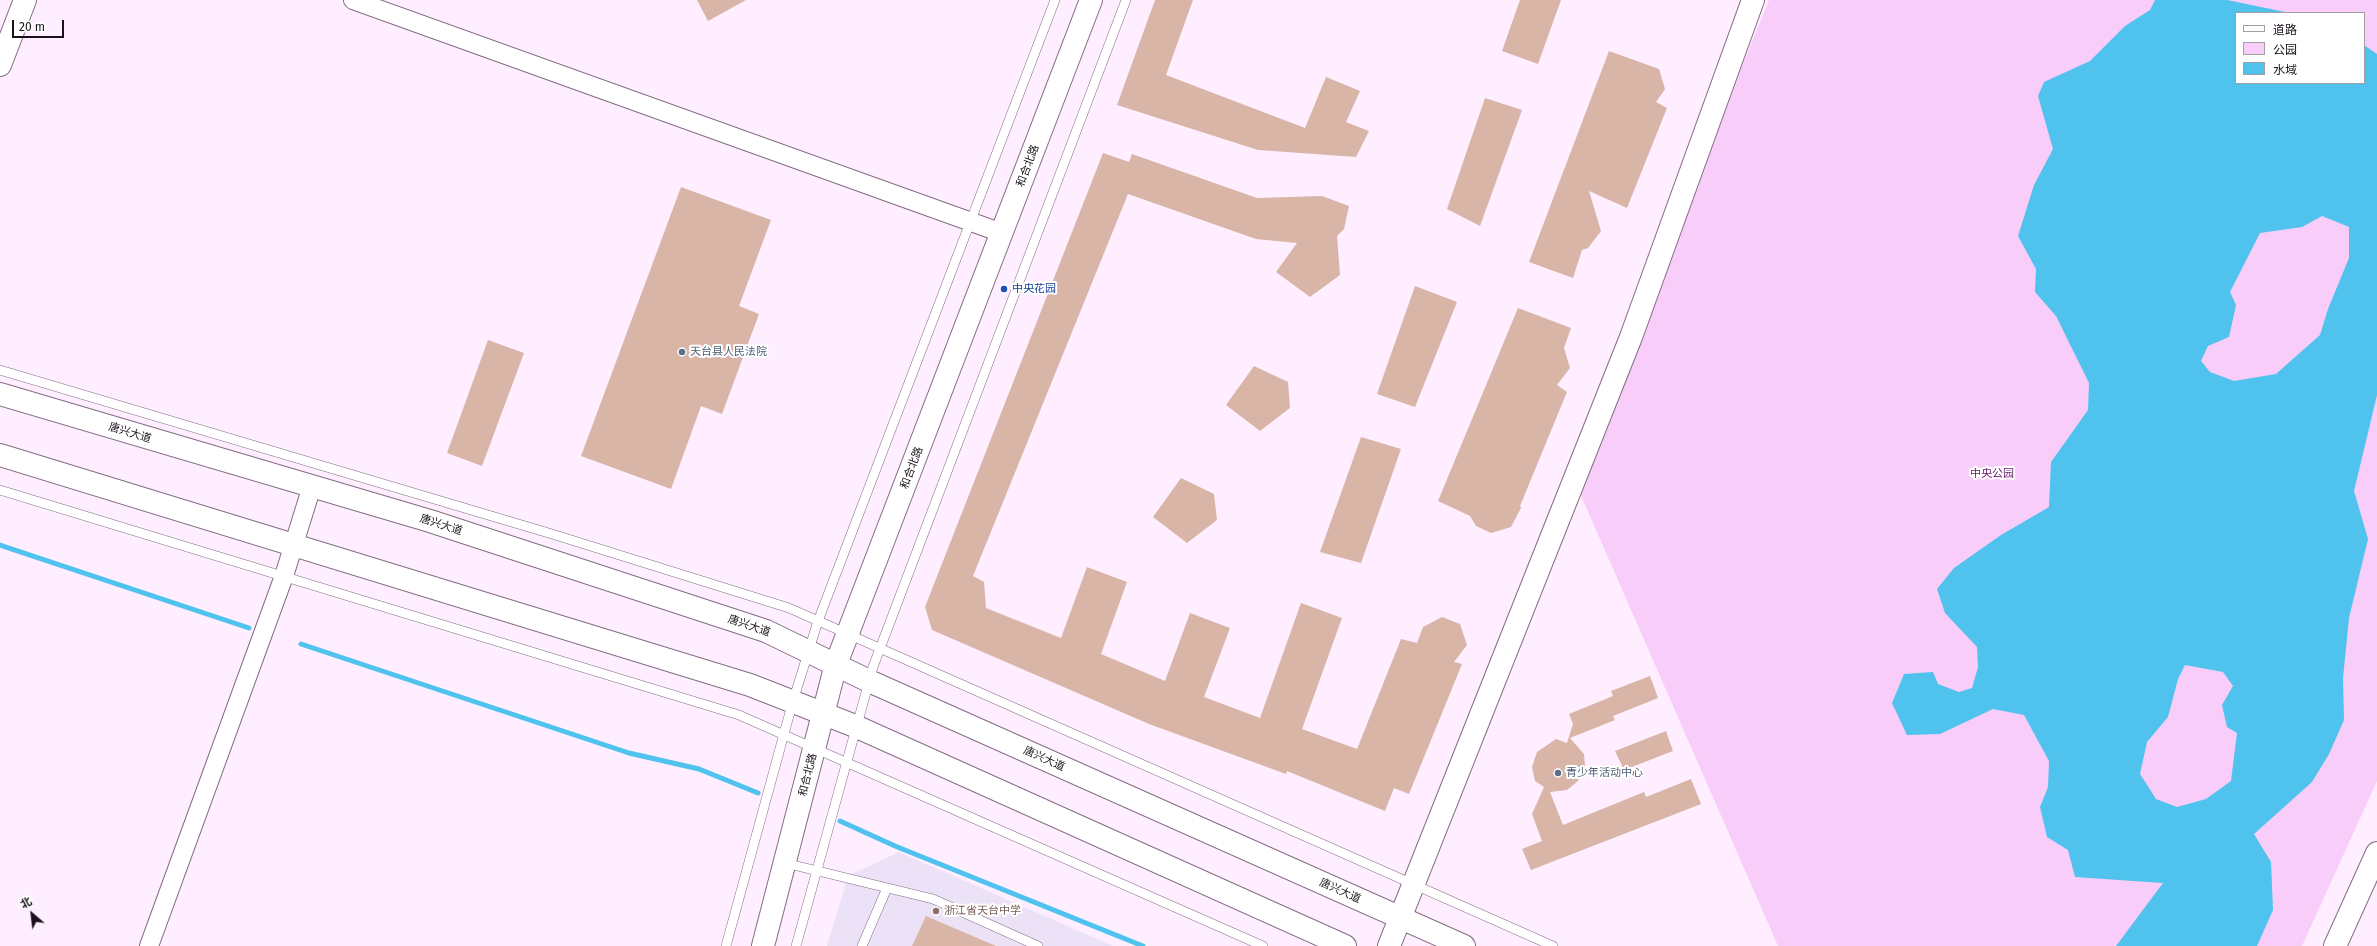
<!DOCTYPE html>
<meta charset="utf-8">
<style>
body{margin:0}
#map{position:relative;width:2377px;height:946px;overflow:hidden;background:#feeeff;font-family:"Fira Sans","Noto Sans SC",sans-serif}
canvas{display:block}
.legend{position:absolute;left:2235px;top:12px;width:130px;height:72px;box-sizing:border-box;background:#fff;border:1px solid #a3a0a4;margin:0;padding:5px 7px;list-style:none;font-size:12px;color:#1a111b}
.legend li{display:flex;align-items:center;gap:8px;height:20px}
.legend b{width:20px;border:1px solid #a3a0a4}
.north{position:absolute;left:12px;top:894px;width:40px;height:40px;-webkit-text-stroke:3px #fff;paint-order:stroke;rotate:332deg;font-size:11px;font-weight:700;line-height:16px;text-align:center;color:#1a111b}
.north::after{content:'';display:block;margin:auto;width:14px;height:18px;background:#1a111b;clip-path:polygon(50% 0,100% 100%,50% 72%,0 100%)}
.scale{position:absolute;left:12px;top:20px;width:52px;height:18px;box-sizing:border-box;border:2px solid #1a111b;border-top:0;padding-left:5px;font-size:12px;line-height:14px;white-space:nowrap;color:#1a111b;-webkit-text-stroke:3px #fff;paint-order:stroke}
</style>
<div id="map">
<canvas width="2377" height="946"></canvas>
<ul class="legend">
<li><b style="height:5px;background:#fff"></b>道路</li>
<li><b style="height:11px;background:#f8cdf9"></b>公园</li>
<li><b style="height:11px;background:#4fc2ee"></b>水域</li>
</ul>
<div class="north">北</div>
<div class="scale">20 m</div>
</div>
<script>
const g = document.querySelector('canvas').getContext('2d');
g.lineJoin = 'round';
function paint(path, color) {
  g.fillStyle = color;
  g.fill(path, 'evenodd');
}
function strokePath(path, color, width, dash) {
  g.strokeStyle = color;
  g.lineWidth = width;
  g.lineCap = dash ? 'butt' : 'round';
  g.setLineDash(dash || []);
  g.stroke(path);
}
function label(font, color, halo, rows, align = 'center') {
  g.font = font + ' "Fira Sans","Noto Sans SC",sans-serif';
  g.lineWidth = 4;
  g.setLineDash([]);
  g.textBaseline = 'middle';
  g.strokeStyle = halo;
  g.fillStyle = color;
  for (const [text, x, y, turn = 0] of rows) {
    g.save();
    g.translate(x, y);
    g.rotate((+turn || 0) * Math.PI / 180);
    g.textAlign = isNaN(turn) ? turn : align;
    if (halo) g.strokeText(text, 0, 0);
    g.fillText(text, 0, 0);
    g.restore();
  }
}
paint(new Path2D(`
 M 899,852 L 1113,946 L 827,946 L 848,876 Z`), '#ebe2f7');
paint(new Path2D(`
 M 1769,0 L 2377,0 L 2377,781 L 2302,946 L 1778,946 L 1575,482 L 1631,337 ZM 2236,13 L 2364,13 L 2364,83 L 2236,83 Z`), '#f8cdf9');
paint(new Path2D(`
 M 2155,0 L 2227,0 L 2290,13 L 2236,13 L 2236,83 L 2364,83 L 2364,45 L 2377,54 L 2377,395 L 2354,491 L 2368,539 L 2349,618 L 2343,678 L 2344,720 L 2329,754 L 2312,782 L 2254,834 L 2271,862 L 2273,910 L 2257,946 L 2116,946 L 2163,883 L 2075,877 L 2068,850 L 2047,837 L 2040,807 L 2048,787 L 2049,761 L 2024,715 L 1993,709 L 1940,734 L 1907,735 L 1892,703 L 1904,674 L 1933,672 L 1938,684 L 1959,692 L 1972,688 L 1978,667 L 1977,647 L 1945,613 L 1937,589 L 1954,568 L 2001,535 L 2049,507 L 2051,462 L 2088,410 L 2089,383 L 2056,316 L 2035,292 L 2036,269 L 2018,236 L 2034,185 L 2053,149 L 2038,96 L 2044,82 L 2090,61 L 2125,26 L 2150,10 ZM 2322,216 L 2349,227 L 2349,258 L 2328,309 L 2320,335 L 2276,374 L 2234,381 L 2210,372 L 2201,361 L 2208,346 L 2229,337 L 2236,305 L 2230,292 L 2260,233 L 2302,227 ZM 2185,665 L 2223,672 L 2233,686 L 2222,705 L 2227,727 L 2237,733 L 2231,781 L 2206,799 L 2177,807 L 2156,799 L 2140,774 L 2147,742 L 2168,717 L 2178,679 Z`), '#4fc2ee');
strokePath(new Path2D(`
 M 0,545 L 249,628
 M 301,644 L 629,753 L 699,769 L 758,793
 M 840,821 L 895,846 L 1143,946`), '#4fc2ee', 5);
paint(new Path2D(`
 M 697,0 L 746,0 L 708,21 Z
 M 1155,0 L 1193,0 L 1166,75 L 1305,128 L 1326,77 L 1360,91 L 1346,122 L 1369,131 L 1356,157 L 1258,150 L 1117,105 Z
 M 1520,0 L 1561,0 L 1538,64 L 1502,51 Z
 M 1609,51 L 1659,69 L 1665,89 L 1656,102 L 1667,108 L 1627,208 L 1589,191 L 1601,231 L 1588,248 L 1582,250 L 1573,278 L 1529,262 Z
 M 1485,98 L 1522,110 L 1480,226 L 1447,209 Z
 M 1103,153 L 1129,162 L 1132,154 L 1257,198 L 1322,196 L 1349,206 L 1344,229 L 1337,236 L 1340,275 L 1310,297 L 1276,272 L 1297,243 L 1256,239 L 1128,194 L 973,576 L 984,582 L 986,608 L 1061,638 L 1087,567 L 1127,582 L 1101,654 L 1165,681 L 1190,613 L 1230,628 L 1204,697 L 1260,718 L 1301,603 L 1342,618 L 1302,729 L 1357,749 L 1401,639 L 1417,643 L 1423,627 L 1442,617 L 1460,624 L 1467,645 L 1454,662 L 1462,664 L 1409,794 L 1394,788 L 1385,811 L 1287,771 L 1286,774 L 1149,724 L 932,630 L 925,607 Z
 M 681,187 L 771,220 L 739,306 L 759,314 L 722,414 L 701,406 L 671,489 L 581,456 Z
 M 1415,286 L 1457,302 L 1415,407 L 1377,394 Z
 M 1518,308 L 1571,328 L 1564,348 L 1570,368 L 1557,385 L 1567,392 L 1520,506 L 1521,508 L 1511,527 L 1491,533 L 1476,526 L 1470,516 L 1438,501 Z
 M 488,340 L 524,353 L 482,466 L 447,453 Z
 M 1254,366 L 1288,382 L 1290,408 L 1260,431 L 1226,405 Z
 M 1361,437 L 1401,449 L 1361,563 L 1320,552 Z
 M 1181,478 L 1214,494 L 1217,520 L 1187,543 L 1153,517 Z
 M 1650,676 L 1658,698 L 1613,716 L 1615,720 L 1570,738 L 1584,754 L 1585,766 L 1578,781 L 1567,790 L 1550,792 L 1563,825 L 1644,792 L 1646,797 L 1691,779 L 1701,804 L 1531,870 L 1522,849 L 1542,841 L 1532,814 L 1544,787 L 1535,781 L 1532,767 L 1537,752 L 1556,739 L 1567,743 L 1573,724 L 1569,714 L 1613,696 L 1611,691 Z
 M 1666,731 L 1673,751 L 1624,770 L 1615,751 Z
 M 926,916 L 996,946 L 912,946 Z`), '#d9b5a7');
const service = new Path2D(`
 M 0,370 L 552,534 L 789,608 L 1553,946
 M 0,490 L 739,715 L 1263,946
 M 785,863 L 933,899 L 1038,946
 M 726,946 L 793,701 L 818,621 L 1055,0
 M 796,946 L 873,667 L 1126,0
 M 862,946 L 887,888`);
const minor = new Path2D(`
 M 353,0 L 1002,233
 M 149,946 L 284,576 L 312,486`);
const tertiary = new Path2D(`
 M 1389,946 L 1631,337 L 1753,0
 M 2335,946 L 2377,853`);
const secondary = new Path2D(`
 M 0,65 L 25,0
 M 0,394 L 430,521 L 766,631 L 869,681 L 1464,946
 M 0,455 L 750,685 L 855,726 L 1345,946
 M 763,946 L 836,664 L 1091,0`);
strokePath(service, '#846c84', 10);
strokePath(minor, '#846c84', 20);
strokePath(tertiary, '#846c84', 24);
strokePath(secondary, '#846c84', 24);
strokePath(service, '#fff', 9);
strokePath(minor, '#fff', 18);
strokePath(tertiary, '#fff', 22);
strokePath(secondary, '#fff', 22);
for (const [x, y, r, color] of [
 [1004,289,4,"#1a4fb4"],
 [682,352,4,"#5c6f8a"],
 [1558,773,4,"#5c6f8a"],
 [936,911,4,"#8d6e63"]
]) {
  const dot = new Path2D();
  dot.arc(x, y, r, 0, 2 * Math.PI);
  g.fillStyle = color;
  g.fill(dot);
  strokePath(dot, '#fff', 1.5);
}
label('11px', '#1a111b', '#fff', [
 ["和合北路",1028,166,-69],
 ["唐兴大道",130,433,17],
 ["和合北路",912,468,-69],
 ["唐兴大道",441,525,18],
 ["唐兴大道",749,626,19],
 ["唐兴大道",1044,759,24],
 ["和合北路",808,775,-76],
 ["唐兴大道",1340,891,24]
]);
label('11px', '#164399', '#fff', [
 ["中央花园",1012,289]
], 'left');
label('11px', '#4e5e75', '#fff', [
 ["天台县人民法院",690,352],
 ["青少年活动中心",1566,773]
], 'left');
label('11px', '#691a6d', '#fff', [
 ["中央公园",1992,474]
]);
label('11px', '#785e54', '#fff', [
 ["浙江省天台中学",944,911]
], 'left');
</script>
